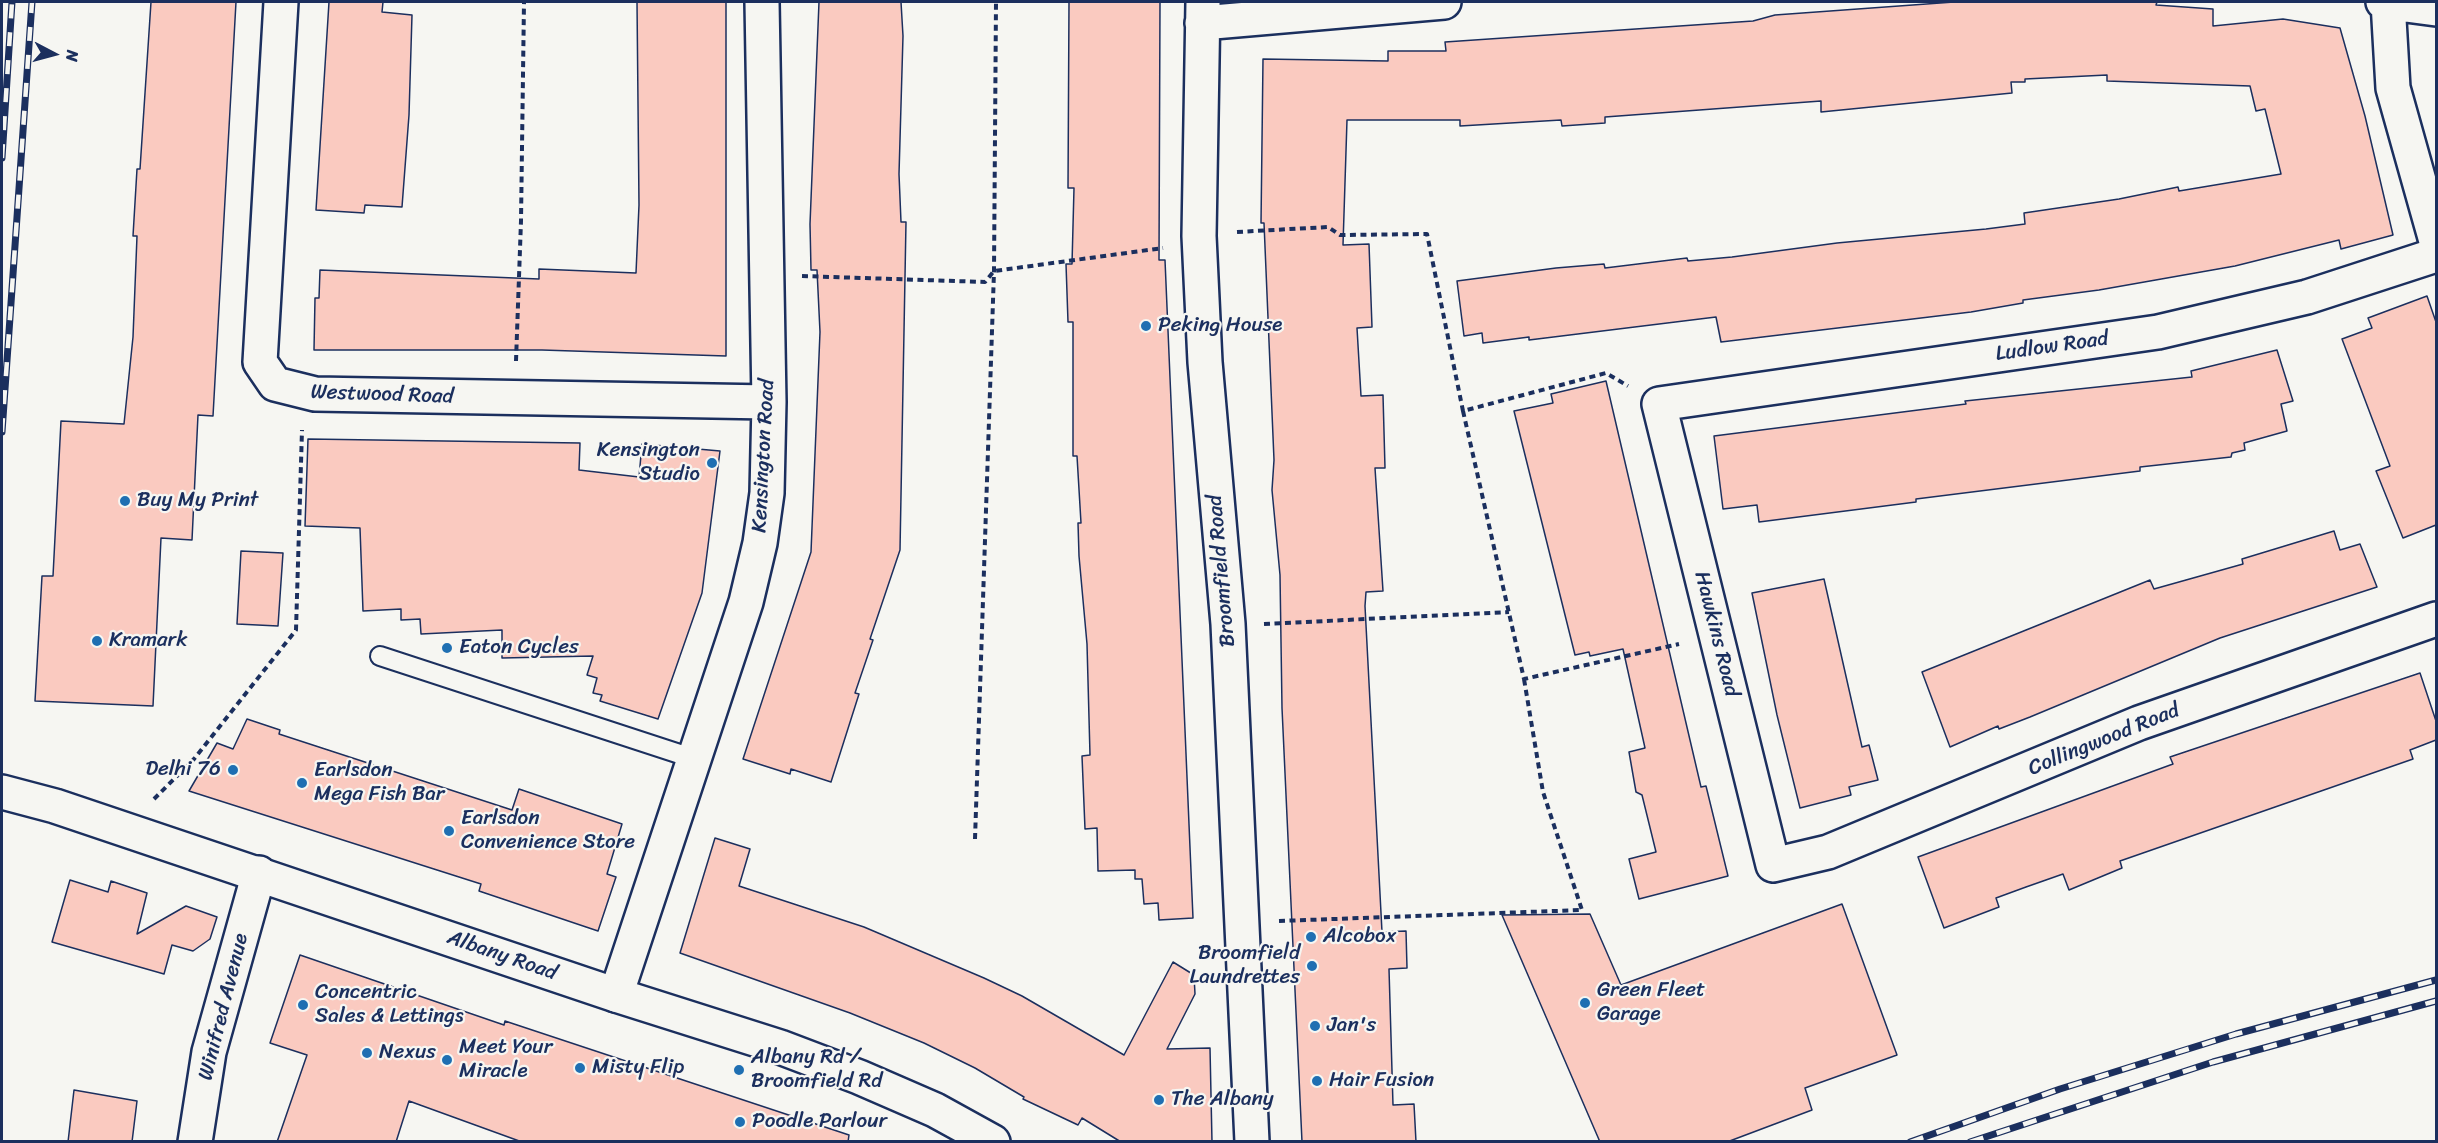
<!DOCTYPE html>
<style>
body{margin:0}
#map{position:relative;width:2438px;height:1143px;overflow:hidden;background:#f6f6f2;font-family:Sriracha,sans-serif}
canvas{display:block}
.frame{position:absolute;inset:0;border:3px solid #1b2f5e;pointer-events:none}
.north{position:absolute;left:24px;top:24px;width:60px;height:60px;-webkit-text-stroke:4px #f6f6f2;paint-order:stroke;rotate:96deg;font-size:16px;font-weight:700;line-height:24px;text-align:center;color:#1b2f5e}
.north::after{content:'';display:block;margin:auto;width:21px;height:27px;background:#1b2f5e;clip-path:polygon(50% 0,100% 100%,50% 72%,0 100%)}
</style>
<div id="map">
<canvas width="2438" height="1143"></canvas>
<div class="frame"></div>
<div class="north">N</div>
</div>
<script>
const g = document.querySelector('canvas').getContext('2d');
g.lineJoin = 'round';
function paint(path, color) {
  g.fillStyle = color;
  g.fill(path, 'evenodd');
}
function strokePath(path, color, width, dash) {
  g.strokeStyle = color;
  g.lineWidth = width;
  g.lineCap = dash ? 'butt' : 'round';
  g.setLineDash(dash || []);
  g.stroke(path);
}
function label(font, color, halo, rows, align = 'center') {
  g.font = font + ' Sriracha,sans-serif';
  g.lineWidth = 4.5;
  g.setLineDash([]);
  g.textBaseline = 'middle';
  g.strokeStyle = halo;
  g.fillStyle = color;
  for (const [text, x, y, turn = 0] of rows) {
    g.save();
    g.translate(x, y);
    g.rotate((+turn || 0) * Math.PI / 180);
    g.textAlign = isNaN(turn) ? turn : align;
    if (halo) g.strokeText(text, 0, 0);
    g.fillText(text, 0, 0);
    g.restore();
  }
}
const building = new Path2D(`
 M 151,2 L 236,2 L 213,416 L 198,415 L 192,540 L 161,538 L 153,706 L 35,701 L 42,576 L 53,576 L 61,421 L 124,424 L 133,337 L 137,236 L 133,236 L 137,169 L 140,169 Z
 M 329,2 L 383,2 L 382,12 L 412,15 L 409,115 L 402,207 L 365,205 L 364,213 L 316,210 Z
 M 637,2 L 726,2 L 726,356 L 542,350 L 314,350 L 315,298 L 319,298 L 320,270 L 539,279 L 539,269 L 636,273 L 639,205 Z
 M 819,2 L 901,2 L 903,36 L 899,174 L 901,222 L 906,222 L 900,550 L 870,639 L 873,640 L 855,693 L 859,694 L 831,782 L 791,769 L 790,774 L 743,759 L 811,552 L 820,332 L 817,270 L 811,270 L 810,224 Z
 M 1069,2 L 1160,2 L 1159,260 L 1165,260 L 1193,918 L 1159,920 L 1158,903 L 1144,904 L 1142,879 L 1135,879 L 1135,870 L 1098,871 L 1097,828 L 1085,829 L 1082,756 L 1090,755 L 1087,644 L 1079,556 L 1078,523 L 1081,523 L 1077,456 L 1073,456 L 1073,322 L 1068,322 L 1066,264 L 1072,264 L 1074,188 L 1068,188 Z
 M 1954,2 L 2157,2 L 2156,5 L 2213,9 L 2213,26 L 2283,19 L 2340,28 L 2365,116 L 2393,235 L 2341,249 L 2339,240 L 2235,266 L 2099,290 L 2023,300 L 2023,303 L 1971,312 L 1721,342 L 1716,317 L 1529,340 L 1529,337 L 1483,343 L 1482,333 L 1464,336 L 1457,281 L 1556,268 L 1604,264 L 1605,268 L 1687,258 L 1688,261 L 1732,257 L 1837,243 L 1986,229 L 2025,224 L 2024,213 L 2119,199 L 2178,187 L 2179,191 L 2281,174 L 2265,109 L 2256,111 L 2250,86 L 2107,81 L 2107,75 L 2025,79 L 2025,82 L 2011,82 L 2012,93 L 1821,112 L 1821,101 L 1605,117 L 1605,123 L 1562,126 L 1561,120 L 1460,126 L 1460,120 L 1347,120 L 1343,245 L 1369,244 L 1372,327 L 1357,328 L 1361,396 L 1383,395 L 1385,468 L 1375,468 L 1383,591 L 1366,592 L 1365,606 L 1382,932 L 1406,931 L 1407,968 L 1389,969 L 1393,1105 L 1414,1104 L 1416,1142 L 1302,1142 L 1282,708 L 1280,575 L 1272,490 L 1274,460 L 1264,223 L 1261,223 L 1263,59 L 1388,61 L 1388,51 L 1446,51 L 1445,42 L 1753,21 L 1775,15 Z
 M 2427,296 L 2436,322 L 2436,525 L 2403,538 L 2376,471 L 2390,466 L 2342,339 L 2372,328 L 2368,318 Z
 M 2277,350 L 2293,401 L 2281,404 L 2287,431 L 2244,443 L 2245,450 L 2232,453 L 2231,457 L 2140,467 L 2140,471 L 1916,499 L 1916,502 L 1759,522 L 1757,505 L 1723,509 L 1714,436 L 1934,408 L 1966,404 L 1965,401 L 2192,377 L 2191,371 Z
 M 1606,381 L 1701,787 L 1706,786 L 1728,876 L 1639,899 L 1629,859 L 1656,852 L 1642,795 L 1636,792 L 1629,752 L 1645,748 L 1623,649 L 1590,656 L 1589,652 L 1575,655 L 1514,411 L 1553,403 L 1551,394 Z
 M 308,439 L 580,443 L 579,470 L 639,477 L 642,444 L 720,451 L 702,593 L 658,719 L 600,701 L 602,695 L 593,693 L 597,678 L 587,675 L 593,656 L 502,658 L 502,630 L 421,634 L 420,619 L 401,620 L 401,609 L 363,611 L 360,528 L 305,526 Z
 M 2334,531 L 2340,550 L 2360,544 L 2377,587 L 2220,638 L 2030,717 L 1999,729 L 1998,726 L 1950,747 L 1922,672 L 2150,580 L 2154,589 L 2243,564 L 2242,559 Z
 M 241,551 L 283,553 L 278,626 L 237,624 Z
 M 1824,579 L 1862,747 L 1869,745 L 1878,780 L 1849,787 L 1851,795 L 1800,808 L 1777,715 L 1752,593 Z
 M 2420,673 L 2436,721 L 2436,740 L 2410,750 L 2413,759 L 2120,861 L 2122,868 L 2069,890 L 2063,874 L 2026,887 L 1996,898 L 1999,907 L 1944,928 L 1918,857 L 2173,764 L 2170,757 Z
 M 247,719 L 280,730 L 279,734 L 512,810 L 519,789 L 622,824 L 607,874 L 616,877 L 598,931 L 479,891 L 481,884 L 189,791 L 217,743 L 233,749 Z
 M 715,838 L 750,849 L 739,886 L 864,927 L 984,978 L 1022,996 L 1124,1055 L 1173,962 L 1194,975 L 1195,994 L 1167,1049 L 1210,1048 L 1212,1142 L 1121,1142 L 1082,1118 L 1078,1125 L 1023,1099 L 1024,1097 L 975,1068 L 924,1043 L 850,1013 L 680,953 Z
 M 70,880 L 108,892 L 111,881 L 147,893 L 137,934 L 186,906 L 217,917 L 210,939 L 193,951 L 172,945 L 164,974 L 52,942 Z
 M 1842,904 L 1897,1055 L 1805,1088 L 1812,1110 L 1727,1142 L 1600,1142 L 1502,915 L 1590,914 L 1621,985 Z
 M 300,955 L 504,1025 L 505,1021 L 849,1135 L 848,1142 L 522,1142 L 409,1101 L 396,1142 L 277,1142 L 307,1055 L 270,1043 Z
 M 74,1090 L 137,1101 L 132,1142 L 68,1142 Z`);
paint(building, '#facac0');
strokePath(building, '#1b2f5e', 1.5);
const lane = new Path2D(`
 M 380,656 L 695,759`);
const street = new Path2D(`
 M 281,2 L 260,362 L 275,384 L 315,394 L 769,402
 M 1203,2 L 1199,236 L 1205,362 L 1228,624 L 1252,1142
 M 2383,2 L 2436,9
 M 2388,2 L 2393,88 L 2436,241
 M 1202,23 L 1444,2
 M 2436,255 L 2307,297 L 2158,332 L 1659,404 L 1773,865 L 1828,852 L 2139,723 L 2436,619
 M 616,995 L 746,602 L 760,543 L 767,493 L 769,402 L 762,2
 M 195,1142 L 209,1052 L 259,873`);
const secondary = new Path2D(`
 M 2,792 L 55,806 L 616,995 L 780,1047 L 859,1077 L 935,1110 L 993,1142`);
strokePath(lane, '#1b2f5e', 22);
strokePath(street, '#1b2f5e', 38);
strokePath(secondary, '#1b2f5e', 38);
strokePath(new Path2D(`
 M 1237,232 L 1328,227 L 1340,235 L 1427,234 L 1463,411 L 1606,373 L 1628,386
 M 802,276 L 985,282 L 994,271 L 1163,248
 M 516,361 L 521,221 L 524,2
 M 1463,411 L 1524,679 L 1679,644
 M 1264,624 L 1509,612
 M 154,799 L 194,759 L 296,630 L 302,430
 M 975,839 L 994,271 L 996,2
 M 1279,921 L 1582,910 L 1543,792 L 1524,679`), '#1b2f5e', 4, [6, 4.5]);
strokePath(lane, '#f6f6f2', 18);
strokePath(street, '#f6f6f2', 33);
strokePath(secondary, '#f6f6f2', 33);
const rail = new Path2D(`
 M 2,158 L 12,2
 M 2,432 L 32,2
 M 1910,1142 L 2060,1089 L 2236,1034 L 2436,980
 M 1970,1142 L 2213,1062 L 2436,1001`);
strokePath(rail, '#1b2f5e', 7);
strokePath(rail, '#f6f6f2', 4.5, [14]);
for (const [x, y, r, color] of [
 [1146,326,6,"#1f6fb2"],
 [712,463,6,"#1f6fb2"],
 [125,501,6,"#1f6fb2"],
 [97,641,6,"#1f6fb2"],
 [447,648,6,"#1f6fb2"],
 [233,770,6,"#1f6fb2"],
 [302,783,6,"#1f6fb2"],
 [449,831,6,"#1f6fb2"],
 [1311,937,6,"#1f6fb2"],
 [1312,966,6,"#1f6fb2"],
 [1585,1003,6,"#1f6fb2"],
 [303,1005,6,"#1f6fb2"],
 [1315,1026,6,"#1f6fb2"],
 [367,1053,6,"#1f6fb2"],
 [447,1060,6,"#1f6fb2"],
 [580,1068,6,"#1f6fb2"],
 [739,1070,6,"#1f6fb2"],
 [1317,1081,6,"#1f6fb2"],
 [1159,1100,6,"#1f6fb2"],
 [740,1122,6,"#1f6fb2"]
]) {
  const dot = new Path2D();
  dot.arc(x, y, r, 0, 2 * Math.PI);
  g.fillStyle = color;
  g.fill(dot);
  strokePath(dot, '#f6f6f2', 2);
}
label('21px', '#1b2f5e', '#f6f6f2', [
 ["Peking House",1158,326],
 ["Kensington",700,451,"right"],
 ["Studio",700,475,"right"],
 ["Buy My Print",137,501],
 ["Kramark",109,641],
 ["Eaton Cycles",459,648],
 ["Delhi 76",221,770,"right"],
 ["Earlsdon",314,771],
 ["Mega Fish Bar",314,795],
 ["Earlsdon",461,819],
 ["Convenience Store",461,843],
 ["Alcobox",1323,937],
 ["Broomfield",1300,954,"right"],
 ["Laundrettes",1300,978,"right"],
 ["Green Fleet",1597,991],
 ["Garage",1597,1015],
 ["Concentric",315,993],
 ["Sales & Lettings",315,1017],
 ["Jan's",1327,1026],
 ["Meet Your",459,1048],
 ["Miracle",459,1072],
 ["Nexus",379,1053],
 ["Albany Rd /",751,1058],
 ["Broomfield Rd",751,1082],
 ["Misty Flip",592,1068],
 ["Hair Fusion",1329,1081],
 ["The Albany",1171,1100],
 ["Poodle Parlour",752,1122]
], 'left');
label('21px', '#1b2f5e', '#f6f6f2', [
 ["Ludlow Road",2052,347,-8],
 ["Westwood Road",382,395,2],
 ["Kensington Road",764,456,-87],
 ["Broomfield Road",1222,571,-95],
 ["Hawkins Road",1716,634,76],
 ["Collingwood Road",2104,740,-22],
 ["Albany Road",502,956,19],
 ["Winifred Avenue",224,1007,-76]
]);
</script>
